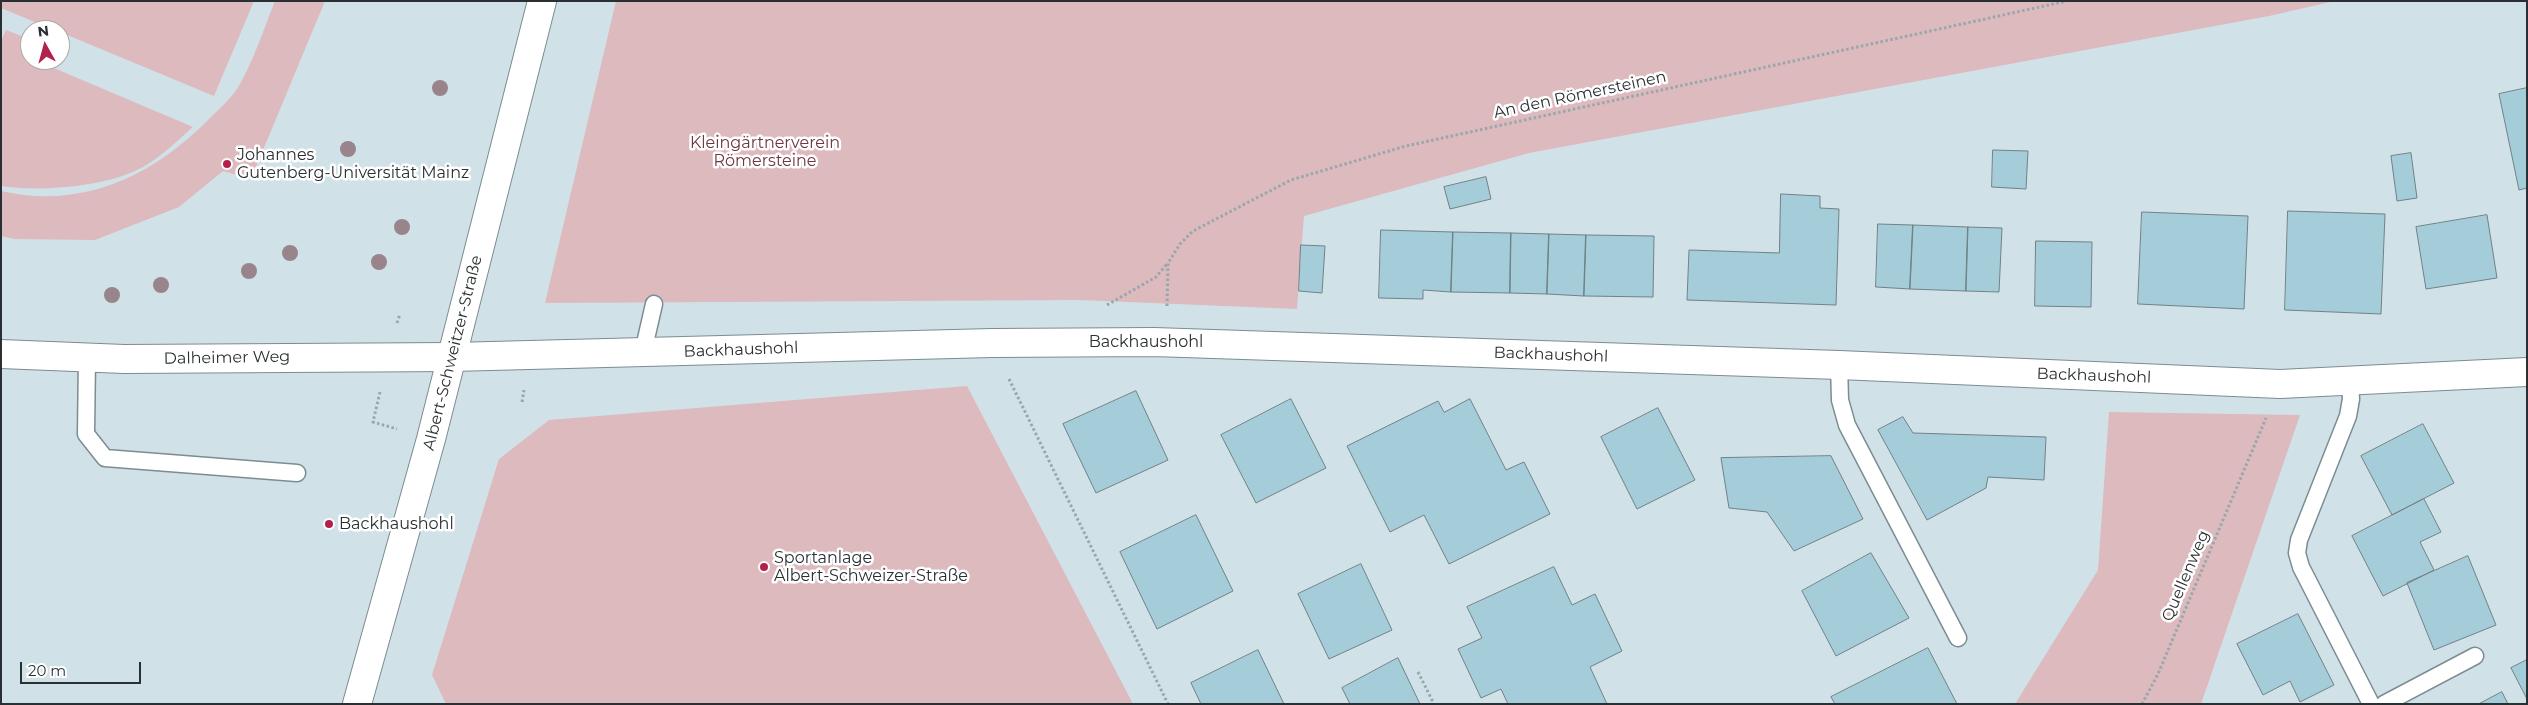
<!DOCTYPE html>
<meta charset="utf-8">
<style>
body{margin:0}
#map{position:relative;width:2528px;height:705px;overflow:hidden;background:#d0e2e8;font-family:Montserrat,sans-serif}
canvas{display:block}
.frame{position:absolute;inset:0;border:2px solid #292f32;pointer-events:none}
.north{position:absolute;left:20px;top:20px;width:50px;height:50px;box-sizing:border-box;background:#fff;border:1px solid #a9acad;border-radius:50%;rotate:353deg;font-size:14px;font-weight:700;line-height:20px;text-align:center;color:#292f32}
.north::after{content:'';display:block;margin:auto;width:18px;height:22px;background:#b2214d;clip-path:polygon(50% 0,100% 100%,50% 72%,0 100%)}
.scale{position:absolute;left:20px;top:662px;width:121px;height:22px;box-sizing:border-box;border:2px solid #292f32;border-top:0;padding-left:6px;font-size:15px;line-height:18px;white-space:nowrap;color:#292f32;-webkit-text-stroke:4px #fff;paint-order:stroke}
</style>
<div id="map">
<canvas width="2528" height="705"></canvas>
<div class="frame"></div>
<div class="north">N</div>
<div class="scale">20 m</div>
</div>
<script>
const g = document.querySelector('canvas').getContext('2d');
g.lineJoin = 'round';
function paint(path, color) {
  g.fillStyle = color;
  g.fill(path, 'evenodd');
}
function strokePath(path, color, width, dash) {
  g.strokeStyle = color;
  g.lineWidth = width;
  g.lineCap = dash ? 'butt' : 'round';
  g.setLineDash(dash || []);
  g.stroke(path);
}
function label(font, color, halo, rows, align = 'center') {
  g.font = font + ' Montserrat,sans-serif';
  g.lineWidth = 5;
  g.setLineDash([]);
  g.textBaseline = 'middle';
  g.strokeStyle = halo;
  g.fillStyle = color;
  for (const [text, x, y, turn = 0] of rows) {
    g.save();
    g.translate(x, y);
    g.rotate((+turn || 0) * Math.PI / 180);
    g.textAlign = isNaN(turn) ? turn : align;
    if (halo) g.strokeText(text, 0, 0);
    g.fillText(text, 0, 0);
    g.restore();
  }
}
paint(new Path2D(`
 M 1,1 L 254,1 L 214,96 L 60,32 L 60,30 L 54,30 L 1,8 Z
 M 275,1 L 325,1 L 251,179 L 223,171 L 179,207 L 95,240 L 14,239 L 1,236 L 1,191 C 82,210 153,176 209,119 C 220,108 234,96 241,82 C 255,57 264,28 275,1 Z
 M 616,1 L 2335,1 L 2269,16 L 1529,153 L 1304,216 L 1297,309 L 1079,300 L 545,303 Z
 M 6,30 L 29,39 L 22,54 L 30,60 L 35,60 L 193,127 C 175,143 157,161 135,171 C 100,187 38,192 1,186 L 1,41 Z
 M 967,386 L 1133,704 L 446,704 L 432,675 L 499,459 L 549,420 Z
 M 2109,412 L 2300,415 L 2201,704 L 2015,704 L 2098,570 Z`), '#dcbabe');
const building = new Path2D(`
 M 2527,88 L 2527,188 L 2519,190 L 2499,94 Z
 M 1993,150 L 2028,151 L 2026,189 L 1992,187 Z
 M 2411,153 L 2417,198 L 2397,201 L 2391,156 Z
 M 1486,177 L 1491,199 L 1450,209 L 1444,187 Z
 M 1781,194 L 1820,196 L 1820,208 L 1839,209 L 1836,305 L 1687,300 L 1689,250 L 1779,253 Z
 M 2288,211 L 2385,214 L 2381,314 L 2285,310 Z
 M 2142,212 L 2248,216 L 2244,309 L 2138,304 Z
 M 2487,215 L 2497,278 L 2426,289 L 2416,227 Z
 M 1878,224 L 1913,225 L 1910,289 L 1876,287 Z
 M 1913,225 L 1968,227 L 1966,291 L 1910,289 Z
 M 1968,227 L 2002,228 L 1999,292 L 1966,291 Z
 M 1381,230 L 1453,232 L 1451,292 L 1423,290 L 1423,299 L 1379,298 Z
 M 1453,232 L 1511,233 L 1510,293 L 1451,292 Z
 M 1511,233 L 1549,234 L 1547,294 L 1510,293 Z
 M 1549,234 L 1586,235 L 1584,296 L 1547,294 Z
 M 1586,235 L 1654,236 L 1653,297 L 1584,296 Z
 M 2036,241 L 2092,242 L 2091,307 L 2035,306 Z
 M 1301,245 L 1325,246 L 1322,293 L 1299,291 Z
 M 1136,391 L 1168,460 L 1096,493 L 1063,424 Z
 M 1291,399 L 1326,468 L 1256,503 L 1221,435 Z
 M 1470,399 L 1506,470 L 1524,462 L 1550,514 L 1449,564 L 1424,515 L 1390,532 L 1347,446 L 1438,401 L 1444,412 Z
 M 1658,408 L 1695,480 L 1637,509 L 1601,437 Z
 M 1903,417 L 1913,433 L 2046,437 L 2044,480 L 1988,477 L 1986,488 L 1927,520 L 1878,430 Z
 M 2423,424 L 2454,483 L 2392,515 L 2361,456 Z
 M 1831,456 L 1863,519 L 1794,551 L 1767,512 L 1729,508 L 1721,458 Z
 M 2424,499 L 2441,532 L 2420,542 L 2434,570 L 2383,596 L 2352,536 Z
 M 1196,515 L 1233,591 L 1157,629 L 1120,552 Z
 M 1871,553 L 1909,618 L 1836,656 L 1802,591 Z
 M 2468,556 L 2496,625 L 2434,650 L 2407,583 Z
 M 1361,564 L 1392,630 L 1329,659 L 1298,594 Z
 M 1554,567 L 1572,605 L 1595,594 L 1622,651 L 1590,667 L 1607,704 L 1508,704 L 1501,689 L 1481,698 L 1458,649 L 1482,638 L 1467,607 Z
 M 2298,614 L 2334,685 L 2300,702 L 2290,681 L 2263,695 L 2237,644 Z
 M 1928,648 L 1957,704 L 1835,704 L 1831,697 Z
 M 1258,650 L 1284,704 L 1201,704 L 1191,683 Z
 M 1398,658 L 1420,704 L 1350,704 L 1342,688 Z
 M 2527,660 L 2527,699 L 2511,668 Z
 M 2502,692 L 2508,704 L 2479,704 Z`);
paint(building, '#a4ccd9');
strokePath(building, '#718186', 1);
const service = new Path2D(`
 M 643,352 L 654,304
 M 87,358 L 86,434 L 105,458 L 297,473
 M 1839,365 L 1840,400 L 1847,425 L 1958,638
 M 2350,382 L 2351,399 L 2348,416 L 2299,540 L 2297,553 L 2301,567 L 2371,704
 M 2384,704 L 2475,656`);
const minor = new Path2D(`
 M 1,354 L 124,359 L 452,357 L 992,343 L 1154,342 L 1839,365 L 2280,384 L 2527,372`);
const tertiary = new Path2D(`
 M 357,704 L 431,439 L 542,1`);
strokePath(service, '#7c8c91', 19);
strokePath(minor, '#7c8c91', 30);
strokePath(tertiary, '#7c8c91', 30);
strokePath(new Path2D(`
 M 1107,305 L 1156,277 L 1167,264
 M 1167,306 L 1168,263 L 1180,244 L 1193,231 L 1291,180 L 1406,146 L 2067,1
 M 397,323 L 400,314
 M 1009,379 L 1168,704
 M 380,392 L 373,422 L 397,429
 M 522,402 L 524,390
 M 1418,672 L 1434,704
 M 2142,704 L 2158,674 L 2266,418`), '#99a7ac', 3, [2.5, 2.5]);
strokePath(service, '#fff', 16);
strokePath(minor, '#fff', 28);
strokePath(tertiary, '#fff', 28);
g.fillStyle = '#99848c';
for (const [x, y] of [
 [440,88],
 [348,149],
 [402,227],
 [290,253],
 [379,262],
 [249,271],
 [161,285],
 [112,295]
]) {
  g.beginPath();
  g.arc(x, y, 8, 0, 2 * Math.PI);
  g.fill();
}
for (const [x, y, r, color] of [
 [227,164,5,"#b2214d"],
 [329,524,5,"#b2214d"],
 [764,567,5,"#b2214d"]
]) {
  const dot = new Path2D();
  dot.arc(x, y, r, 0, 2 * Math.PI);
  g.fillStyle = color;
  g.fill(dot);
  strokePath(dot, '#fff', 2);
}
label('16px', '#292f32', '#fff', [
 ["An den Römersteinen",1580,95,-12],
 ["Backhaushohl",1146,342],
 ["Backhaushohl",741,350,-2],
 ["Albert-Schweitzer-Straße",453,353,-76],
 ["Backhaushohl",1551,355,2],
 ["Dalheimer Weg",227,358,-1],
 ["Backhaushohl",2094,376,2],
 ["Quellenweg",2186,576,-67]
]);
label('16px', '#6c3740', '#fff', [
 ["Kleingärtnerverein",765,143],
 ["Römersteine",765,161]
]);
label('16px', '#292f32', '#fff', [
 ["Johannes",237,155],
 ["Gutenberg-Universität Mainz",237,173],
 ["Backhaushohl",339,524],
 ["Sportanlage",774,558],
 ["Albert-Schweizer-Straße",774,576]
], 'left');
</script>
